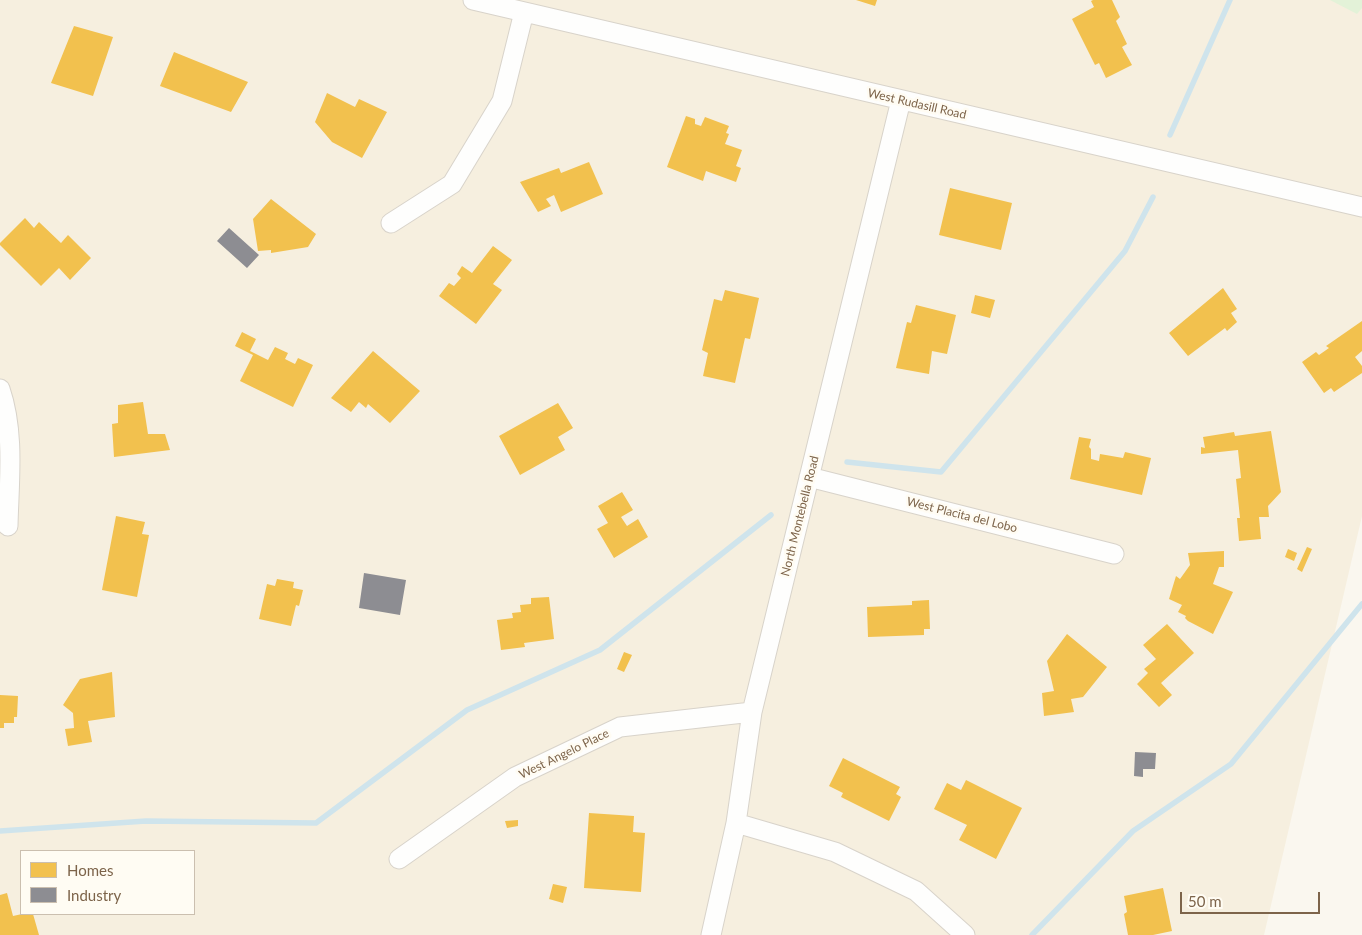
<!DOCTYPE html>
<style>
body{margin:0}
#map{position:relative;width:1362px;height:935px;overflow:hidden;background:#faf7ef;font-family:Lato,sans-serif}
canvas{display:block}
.legend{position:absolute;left:20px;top:850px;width:175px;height:65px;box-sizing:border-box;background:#fffcf3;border:1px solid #cbbfaf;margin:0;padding:6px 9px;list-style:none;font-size:15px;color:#7d644a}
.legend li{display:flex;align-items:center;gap:10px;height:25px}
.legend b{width:25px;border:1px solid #cbbfaf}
.scale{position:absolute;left:1180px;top:892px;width:140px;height:22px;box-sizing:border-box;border:2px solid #7d644a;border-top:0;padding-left:6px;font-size:15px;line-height:18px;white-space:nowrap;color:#7d644a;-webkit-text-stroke:4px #fffcf3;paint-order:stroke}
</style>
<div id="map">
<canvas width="1362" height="935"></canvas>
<ul class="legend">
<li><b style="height:14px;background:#f2c14e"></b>Homes</li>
<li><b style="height:14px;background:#8d8d92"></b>Industry</li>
</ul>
<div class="scale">50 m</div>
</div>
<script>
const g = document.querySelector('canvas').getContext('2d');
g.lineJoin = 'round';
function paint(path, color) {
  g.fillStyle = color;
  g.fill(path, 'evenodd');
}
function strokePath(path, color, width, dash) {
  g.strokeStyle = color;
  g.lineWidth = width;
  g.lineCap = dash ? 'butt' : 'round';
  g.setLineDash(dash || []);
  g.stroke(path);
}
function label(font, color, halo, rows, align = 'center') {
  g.font = font + ' Lato,sans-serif';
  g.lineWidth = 5;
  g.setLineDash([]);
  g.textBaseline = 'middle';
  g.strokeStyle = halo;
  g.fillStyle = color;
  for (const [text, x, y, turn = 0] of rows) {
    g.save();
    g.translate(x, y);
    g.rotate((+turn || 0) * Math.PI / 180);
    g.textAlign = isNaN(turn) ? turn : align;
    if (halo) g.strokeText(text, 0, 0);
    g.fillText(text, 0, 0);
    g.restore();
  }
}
paint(new Path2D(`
 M 0,0 L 1362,0 L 1362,516 L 1264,935 L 0,935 ZM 21,851 L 194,851 L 194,914 L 21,914 Z`), '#f6efdf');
paint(new Path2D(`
 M 1330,0 L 1362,0 L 1362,8 L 1357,14 Z`), '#e3f2d8');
paint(new Path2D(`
 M 856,0 L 877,0 L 875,6 Z
 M 1093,0 L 1112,0 L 1120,17 L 1116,21 L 1127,44 L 1122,47 L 1132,65 L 1106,78 L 1099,63 L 1095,65 L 1072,19 L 1094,7 L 1091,1 Z
 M 74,26 L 113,37 L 93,96 L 51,83 Z
 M 174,52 L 248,82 L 231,112 L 160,86 Z
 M 327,93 L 355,107 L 359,99 L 387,112 L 362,158 L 332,142 L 315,122 Z
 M 686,116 L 695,119 L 695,124 L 701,126 L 705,117 L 729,126 L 726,133 L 729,134 L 725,144 L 742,150 L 736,166 L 741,168 L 736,182 L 706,171 L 703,181 L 667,167 Z
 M 589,162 L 603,194 L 561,212 L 554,195 L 546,199 L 551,206 L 538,212 L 520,182 L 559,168 L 561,173 Z
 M 950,188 L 1012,203 L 1001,250 L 939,235 Z
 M 271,199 L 316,234 L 308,247 L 271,253 L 271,250 L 258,251 L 253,219 Z
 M 25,218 L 34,228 L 39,222 L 61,243 L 68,235 L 91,258 L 70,280 L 59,268 L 41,286 L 0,245 L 0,243 Z
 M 493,246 L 512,260 L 493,284 L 502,290 L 476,324 L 439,296 L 449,283 L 454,286 L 461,278 L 457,274 L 462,266 L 472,273 Z
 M 1223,288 L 1237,309 L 1231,313 L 1237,322 L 1227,331 L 1225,328 L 1188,356 L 1169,333 Z
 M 725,290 L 759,298 L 750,339 L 745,338 L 735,383 L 703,376 L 708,353 L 702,350 L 714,299 L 722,301 Z
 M 975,295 L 995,300 L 990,318 L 971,313 Z
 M 916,305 L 956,315 L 947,354 L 932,351 L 929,374 L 896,368 L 907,322 L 911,323 Z
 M 1362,321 L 1362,351 L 1355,357 L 1362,366 L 1362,373 L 1334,392 L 1331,388 L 1324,393 L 1302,362 L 1316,352 L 1319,355 L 1329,348 L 1326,346 Z
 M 242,332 L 256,339 L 250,351 L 268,360 L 275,347 L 288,353 L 285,359 L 295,364 L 298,358 L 313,365 L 293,407 L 240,381 L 253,355 L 235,346 Z
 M 373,351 L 420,391 L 390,423 L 368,404 L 366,408 L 359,402 L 351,412 L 331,398 Z
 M 143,402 L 148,434 L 165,434 L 170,450 L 114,457 L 112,424 L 118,423 L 118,405 Z
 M 558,403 L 573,428 L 558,437 L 565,450 L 520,475 L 499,436 Z
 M 1271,431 L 1281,492 L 1268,506 L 1269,517 L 1259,517 L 1261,539 L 1239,541 L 1237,518 L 1240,518 L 1236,479 L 1241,478 L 1238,450 L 1201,454 L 1201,447 L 1205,448 L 1203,437 L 1234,432 L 1235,436 Z
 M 1079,437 L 1091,439 L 1089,447 L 1091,449 L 1091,459 L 1099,461 L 1100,454 L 1123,458 L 1125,452 L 1151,458 L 1142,495 L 1070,479 Z
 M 622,492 L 633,510 L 621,517 L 627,526 L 638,519 L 648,537 L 614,558 L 597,529 L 608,523 L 598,506 Z
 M 116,516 L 145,522 L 142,534 L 149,535 L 137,597 L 102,590 Z
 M 1307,547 L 1312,549 L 1302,572 L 1297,569 Z
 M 1288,549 L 1297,553 L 1294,561 L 1285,557 Z
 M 1224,551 L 1224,567 L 1219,567 L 1213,584 L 1233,592 L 1213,634 L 1188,621 L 1185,618 L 1186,616 L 1178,612 L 1182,605 L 1169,599 L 1176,576 L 1180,579 L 1190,565 L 1188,553 Z
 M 277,579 L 294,582 L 293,588 L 303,590 L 299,606 L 296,605 L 291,626 L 259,619 L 267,584 L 275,586 Z
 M 549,597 L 554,639 L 524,643 L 525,647 L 501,650 L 497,620 L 513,618 L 512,613 L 521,612 L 520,605 L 531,604 L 531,598 Z
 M 929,600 L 930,629 L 924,629 L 924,635 L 868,637 L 867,607 L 912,605 L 912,601 Z
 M 1167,624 L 1194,653 L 1161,683 L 1172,695 L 1159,707 L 1137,684 L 1148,673 L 1144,669 L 1156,659 L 1143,645 Z
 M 1067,634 L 1107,667 L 1083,697 L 1071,699 L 1074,712 L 1044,716 L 1042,693 L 1054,691 L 1047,661 Z
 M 624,652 L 632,655 L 624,672 L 617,669 Z
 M 112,672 L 115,717 L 88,721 L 92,742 L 68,746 L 65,729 L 74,728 L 73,713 L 63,705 L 80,679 Z
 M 0,695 L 18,696 L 17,717 L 14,717 L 14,723 L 4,723 L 4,728 L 0,728 Z
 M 843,758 L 900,787 L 896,794 L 901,797 L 889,821 L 841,797 L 843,793 L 829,786 Z
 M 966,780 L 1022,808 L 996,859 L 959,840 L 967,825 L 934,809 L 947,783 L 961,790 Z
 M 589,813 L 634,816 L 633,832 L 645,833 L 641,892 L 584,888 Z
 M 518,820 L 518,826 L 507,828 L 505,821 Z
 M 553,884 L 567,887 L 563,903 L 549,899 Z
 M 1163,888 L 1172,931 L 1153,935 L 1128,935 L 1124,914 L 1127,912 L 1124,896 Z
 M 7,893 L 13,916 L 22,914 L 33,914 L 39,935 L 0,935 L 0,895 Z`), '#f2c14e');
paint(new Path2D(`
 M 229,228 L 259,255 L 247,268 L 217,241 Z
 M 364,573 L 406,580 L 400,615 L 359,608 Z
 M 1135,752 L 1156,753 L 1155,769 L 1143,769 L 1143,777 L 1134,776 Z`), '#8d8d92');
strokePath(new Path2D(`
 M 1170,135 L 1230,0
 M 847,462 L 941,472 L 1125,251 L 1153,197
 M 0,831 L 146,821 L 316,823 L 467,710 L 600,650 L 771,515
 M 1032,935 L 1133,831 L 1231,764 L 1362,604`), '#cfe4ec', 5.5);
const minor = new Path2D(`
 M 473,0 L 1362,207
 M 391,223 L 452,184 L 502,101 L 524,12
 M 0,389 C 15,433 9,481 8,526
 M 809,477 L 1114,554
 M 736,823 L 835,852 L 916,891 L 965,935
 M 399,859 L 515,777 L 620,727 L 752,712
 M 711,935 L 736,823 L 752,712 L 901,100`);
strokePath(minor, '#d8d3ca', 21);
strokePath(minor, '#fefefd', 19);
label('12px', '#7d644a', '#fffcf3', [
 ["West Rudasill Road",917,104,13],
 ["West Placita del Lobo",962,515,14],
 ["North Montebella Road",800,516,-76],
 ["West Angelo Place",564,754,-26]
]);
</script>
